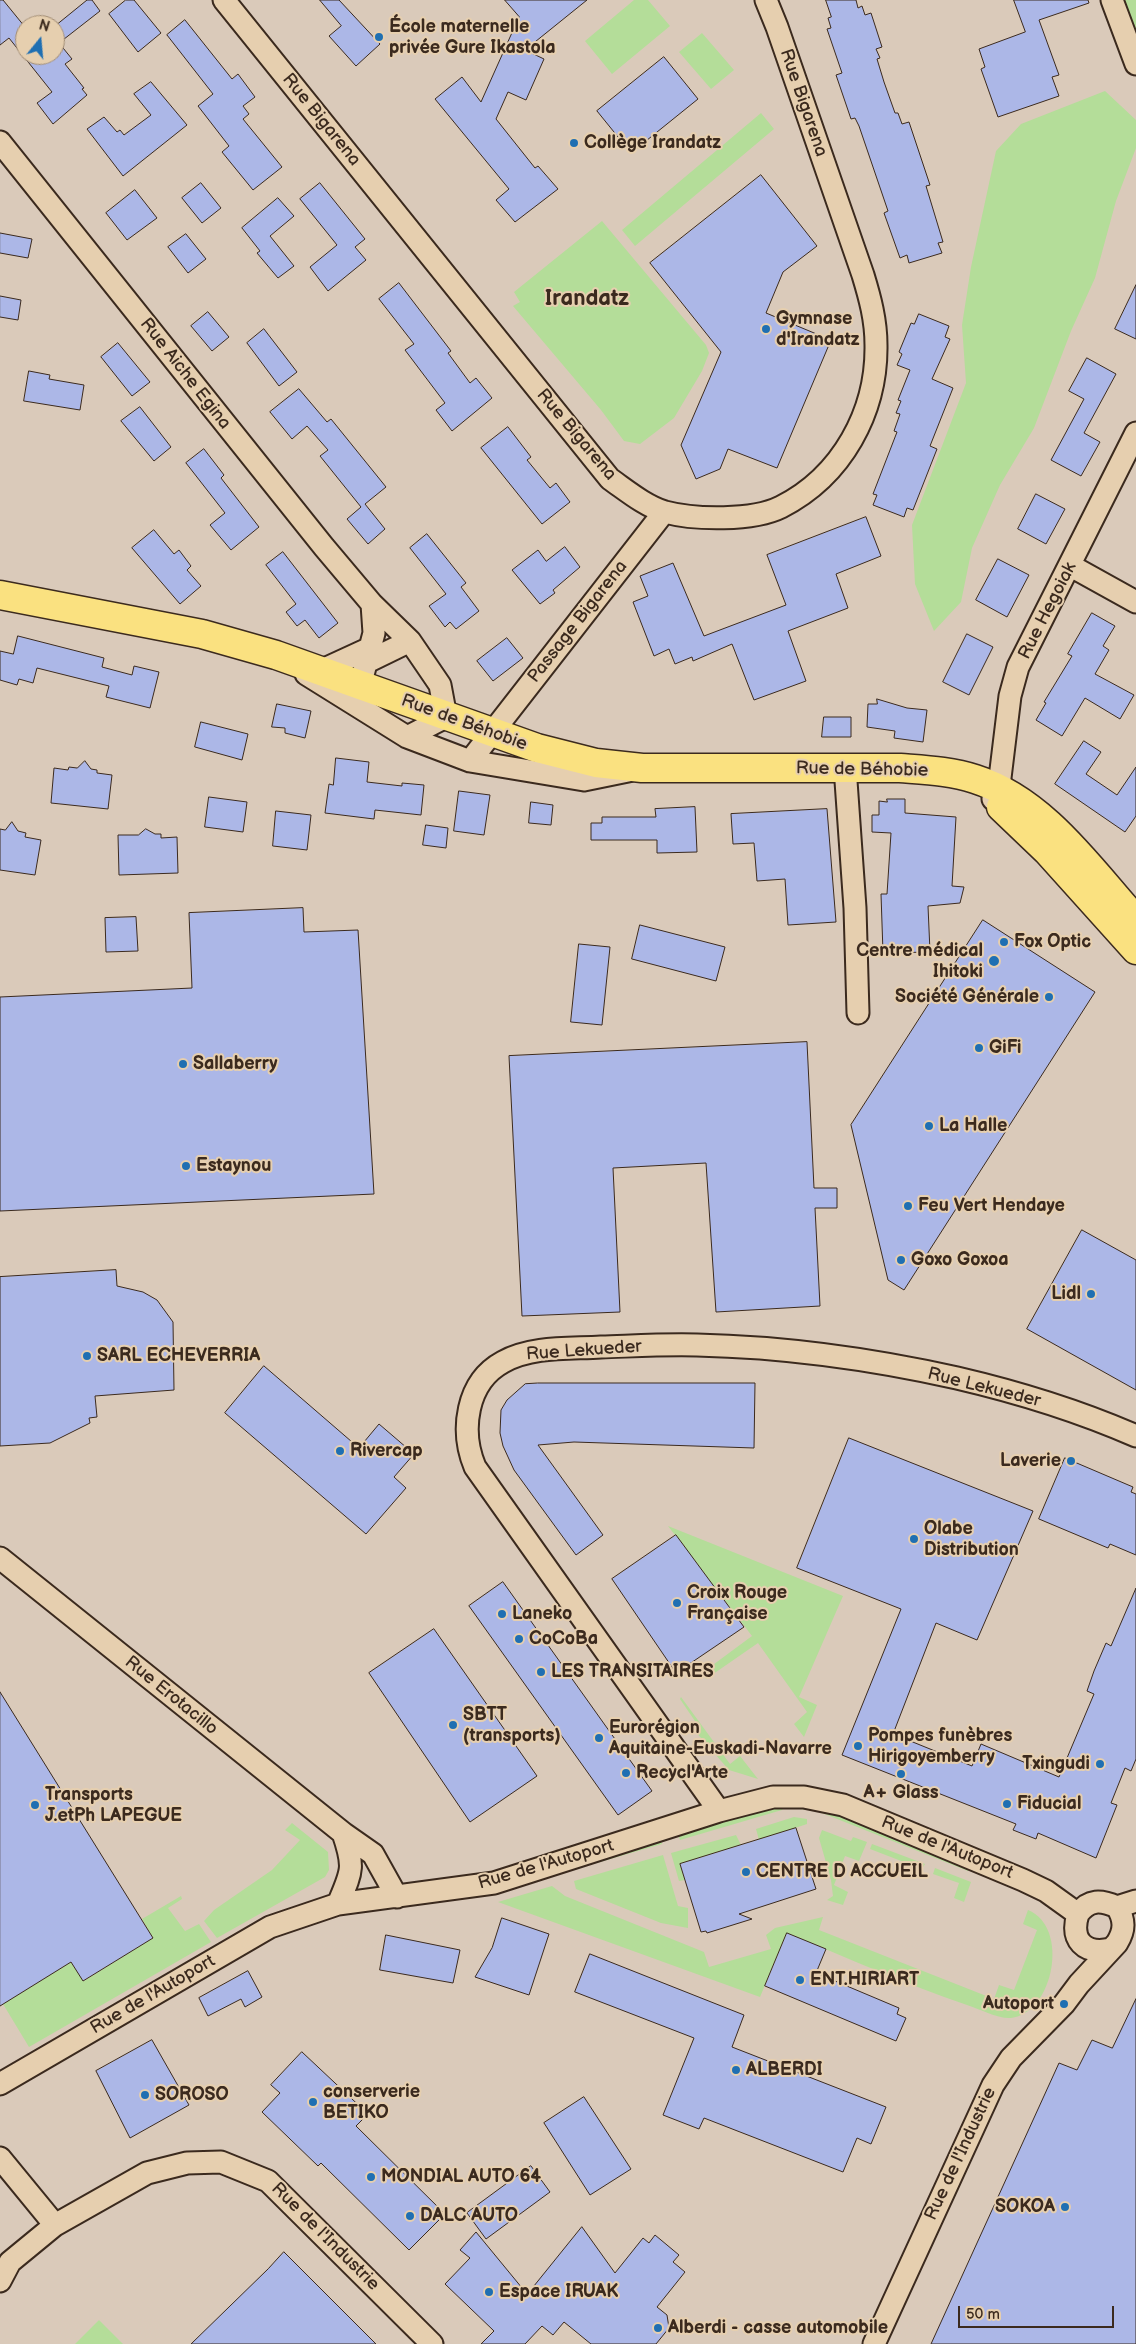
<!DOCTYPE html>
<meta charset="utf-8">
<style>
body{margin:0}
#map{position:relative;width:1136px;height:2344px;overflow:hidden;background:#dacaba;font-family:"Balsamiq Sans",sans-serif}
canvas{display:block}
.north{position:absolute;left:15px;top:15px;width:50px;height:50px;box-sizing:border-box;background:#e6cfaf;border:1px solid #a28d75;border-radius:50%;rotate:17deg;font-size:14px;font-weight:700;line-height:20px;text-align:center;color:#3b2a1e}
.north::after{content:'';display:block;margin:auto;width:18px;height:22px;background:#1f6fb2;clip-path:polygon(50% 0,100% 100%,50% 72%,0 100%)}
.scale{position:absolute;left:958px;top:2306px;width:156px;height:22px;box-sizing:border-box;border:2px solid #3b2a1e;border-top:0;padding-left:6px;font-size:15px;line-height:18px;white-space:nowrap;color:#3b2a1e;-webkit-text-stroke:4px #e6cfaf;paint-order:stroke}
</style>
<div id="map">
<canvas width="1136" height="2344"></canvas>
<div class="north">N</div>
<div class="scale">50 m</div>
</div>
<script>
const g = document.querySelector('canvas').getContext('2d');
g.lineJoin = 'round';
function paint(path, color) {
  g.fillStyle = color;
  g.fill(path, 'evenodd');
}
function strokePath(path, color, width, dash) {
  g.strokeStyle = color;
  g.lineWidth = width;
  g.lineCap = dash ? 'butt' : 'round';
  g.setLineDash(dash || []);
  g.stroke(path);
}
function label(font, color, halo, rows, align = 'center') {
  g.font = font + ' "Balsamiq Sans",sans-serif';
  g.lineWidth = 4;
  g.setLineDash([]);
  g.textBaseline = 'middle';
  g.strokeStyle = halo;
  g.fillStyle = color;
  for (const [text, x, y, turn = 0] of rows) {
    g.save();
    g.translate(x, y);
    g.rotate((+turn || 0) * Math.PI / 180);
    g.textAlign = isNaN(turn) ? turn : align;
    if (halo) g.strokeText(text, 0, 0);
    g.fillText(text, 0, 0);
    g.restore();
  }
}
paint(new Path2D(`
 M 634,0 L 648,0 L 670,26 L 612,74 L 585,41 Z
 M 1121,0 L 1136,0 L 1136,42 Z
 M 702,33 L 734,70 L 711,89 L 679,52 Z
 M 1105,91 L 1136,120 L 1136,148 L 1116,201 L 1095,278 L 1071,331 L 1034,428 L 1000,485 L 972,548 L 961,602 L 934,631 L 915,584 L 912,525 L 966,383 L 962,325 L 971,267 L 996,151 L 1021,124 Z
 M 761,113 L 774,129 L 635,246 L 622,230 Z
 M 602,221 L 706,345 L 709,353 L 702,371 L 674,418 L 640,444 L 624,441 L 601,410 L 513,306 L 520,302 L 514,292 Z
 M 668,1526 L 843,1596 L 799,1697 L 817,1705 L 804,1737 L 794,1724 L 807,1712 L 758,1643 L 706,1679 L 702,1673 L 752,1636 Z
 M 681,1697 L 730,1764 L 740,1756 L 758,1779 L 729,1770 L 694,1730 L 699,1727 L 680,1699 Z
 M 784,1806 L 782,1810 L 680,1840 L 678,1834 L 765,1808 Z
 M 801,1806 L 823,1809 L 969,1866 L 968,1871 L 817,1811 L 800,1809 Z
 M 794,1817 L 807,1819 L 807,1824 L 759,1840 L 756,1829 Z
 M 292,1823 L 328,1852 L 329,1870 L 325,1877 L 217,1938 L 204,1921 L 214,1910 L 272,1870 L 300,1840 L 285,1830 Z
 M 822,1830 L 851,1841 L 853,1837 L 867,1842 L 859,1861 L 845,1856 L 834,1885 L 848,1892 L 843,1905 L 827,1900 L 833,1896 L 831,1880 L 819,1838 Z
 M 736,1835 L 741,1845 L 680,1864 L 685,1880 L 679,1881 L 671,1853 Z
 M 661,1840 L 662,1844 L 593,1864 L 593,1859 Z
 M 872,1844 L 925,1864 L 922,1869 L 870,1849 Z
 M 663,1855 L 678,1906 L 688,1908 L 688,1928 L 661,1923 L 576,1889 L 574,1881 Z
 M 935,1868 L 971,1882 L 964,1902 L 954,1898 L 959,1883 L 933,1874 Z
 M 552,1886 L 565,1896 L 704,1952 L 709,1967 L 771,1949 L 766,1935 L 775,1928 L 823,1917 L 819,1930 L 994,1999 L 999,1985 L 1014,1990 L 1037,1930 L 1023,1924 L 1028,1910 C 1070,1927 1054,2013 1011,2018 C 998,2019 980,2009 967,2005 C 906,1984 847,1958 787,1933 L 760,1997 L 498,1902 Z
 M 181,1896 L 182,1899 L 168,1908 L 185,1931 L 199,1924 L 211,1942 L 29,2047 L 3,2004 L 71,1962 L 84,1981 L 153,1938 L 142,1919 Z
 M 99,2320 L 123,2344 L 75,2344 Z`), '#b4dd99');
const building = new Path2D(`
 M 0,0 L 3,0 L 25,27 L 25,55 L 55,55 L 55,26 L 87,0 L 92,0 L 100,11 L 59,43 L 72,59 L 65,64 L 84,88 L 82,89 L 87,95 L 53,124 L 37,103 L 52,92 L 9,38 L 0,45 Z
 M 126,0 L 134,0 L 161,33 L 138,52 L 109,14 Z
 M 320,0 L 339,0 L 380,44 L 356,66 L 329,36 L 341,26 Z
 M 505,0 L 587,0 L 525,50 L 544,59 L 526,100 L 508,92 L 496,119 L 535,168 L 538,166 L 558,189 L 515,222 L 496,200 L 509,189 L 435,99 L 462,77 L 481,102 L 519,17 Z
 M 826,0 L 856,0 L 858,8 L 862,6 L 865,15 L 871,13 L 882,47 L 876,49 L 880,58 L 877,59 L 884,82 L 895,113 L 898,113 L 902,124 L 909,122 L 930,185 L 926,186 L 943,242 L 938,243 L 942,253 L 909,263 L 907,255 L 900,258 L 884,213 L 888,211 L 859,126 L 855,118 L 851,119 L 836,75 L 842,73 L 827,29 L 831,28 L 828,18 L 831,17 Z
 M 1014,0 L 1088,0 L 1089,3 L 1039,20 L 1059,75 L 1052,77 L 1059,96 L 998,117 L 981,69 L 985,67 L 979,49 L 1025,32 Z
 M 38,18 L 44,25 L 29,25 Z
 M 185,20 L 232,79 L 238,74 L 255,97 L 243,106 L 249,114 L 243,119 L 282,167 L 253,190 L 222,152 L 229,146 L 198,106 L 213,94 L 167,35 Z
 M 664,57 L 698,99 L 631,153 L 597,111 Z
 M 151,82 L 187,125 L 123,176 L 87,129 L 104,117 L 117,132 L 120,130 L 124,135 L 151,115 L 134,94 Z
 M 761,175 L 817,246 L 783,272 L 766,313 L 831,340 L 777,468 L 728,449 L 720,469 L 696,479 L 681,445 L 721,352 L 650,263 Z
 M 201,183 L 221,208 L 202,223 L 182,198 Z
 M 320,183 L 365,239 L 355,247 L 366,260 L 328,291 L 310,267 L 337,245 L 300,199 Z
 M 135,190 L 157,218 L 127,240 L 106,213 Z
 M 278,198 L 294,216 L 270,236 L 294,266 L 278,278 L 257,253 L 260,251 L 242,228 Z
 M 0,233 L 32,239 L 28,258 L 0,253 Z
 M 186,234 L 206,259 L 188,273 L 168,247 Z
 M 399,283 L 451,351 L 448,353 L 470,383 L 476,378 L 492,398 L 452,431 L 436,410 L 445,403 L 405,350 L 414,344 L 379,299 Z
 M 1136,285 L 1136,339 L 1115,329 Z
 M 0,296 L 21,300 L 18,320 L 0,317 Z
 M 208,312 L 229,337 L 212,351 L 191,326 Z
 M 919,314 L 949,326 L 945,337 L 950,339 L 932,379 L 953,388 L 930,446 L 937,449 L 913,510 L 907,508 L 904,517 L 873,505 L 877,495 L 873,494 L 897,432 L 894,431 L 900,414 L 896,413 L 901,401 L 898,400 L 910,370 L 897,365 L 902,354 L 899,352 L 911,323 L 914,324 Z
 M 264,329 L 297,372 L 279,386 L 247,343 Z
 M 118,343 L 150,382 L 132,396 L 101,357 Z
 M 1087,358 L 1116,374 L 1084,433 L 1100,442 L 1081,476 L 1051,460 L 1084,399 L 1069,391 Z
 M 29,371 L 50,375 L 49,379 L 84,385 L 80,410 L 24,401 Z
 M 299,389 L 327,422 L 331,419 L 386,487 L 365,504 L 385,529 L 368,544 L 347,519 L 361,507 L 320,456 L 328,450 L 307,426 L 292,439 L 270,412 Z
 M 140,407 L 171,447 L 154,461 L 121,421 Z
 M 508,427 L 531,457 L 527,460 L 550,488 L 556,483 L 570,502 L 542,524 L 481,448 Z
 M 204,449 L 224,475 L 221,478 L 259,527 L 231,550 L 210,525 L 225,513 L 186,463 Z
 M 1036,494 L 1065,509 L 1046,544 L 1018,529 Z
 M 866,517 L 881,556 L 836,574 L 848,608 L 788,631 L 806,681 L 754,700 L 732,644 L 693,661 L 692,657 L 675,664 L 669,649 L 654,656 L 633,602 L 648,596 L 640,576 L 673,563 L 704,636 L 786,605 L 767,555 Z
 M 154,530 L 174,554 L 179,550 L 191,566 L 187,570 L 201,586 L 180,604 L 132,548 Z
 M 427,534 L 466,583 L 461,587 L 479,611 L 456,629 L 450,622 L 445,627 L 429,606 L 446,594 L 410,548 Z
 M 565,547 L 580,567 L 553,590 L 555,593 L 540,604 L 512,570 L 538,550 L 546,561 Z
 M 283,552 L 338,623 L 319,638 L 305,620 L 297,626 L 286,612 L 296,604 L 266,565 Z
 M 998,559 L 1029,575 L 1007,617 L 976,600 Z
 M 1092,613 L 1115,626 L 1103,646 L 1109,650 L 1095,674 L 1134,695 L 1120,719 L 1085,698 L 1062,736 L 1036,720 L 1046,703 L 1044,702 L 1072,656 L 1068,654 Z
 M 967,634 L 993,647 L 969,695 L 943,682 Z
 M 18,636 L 104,658 L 102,667 L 132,675 L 134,666 L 159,672 L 150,708 L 106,697 L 109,686 L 37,668 L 33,683 L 19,679 L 17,685 L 0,680 L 0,651 L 13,654 Z
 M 507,638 L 523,658 L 493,681 L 477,661 Z
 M 877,699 L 907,708 L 927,710 L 923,742 L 894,738 L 895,731 L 867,727 L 868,704 L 877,704 Z
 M 277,704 L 311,711 L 305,738 L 285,733 L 285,728 L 272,727 Z
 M 824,717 L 851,717 L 851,737 L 822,737 Z
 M 201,722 L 248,734 L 242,760 L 195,747 Z
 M 1084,741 L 1101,752 L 1086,774 L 1117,795 L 1136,767 L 1136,816 L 1125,832 L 1055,784 Z
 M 336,758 L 369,762 L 367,782 L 402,786 L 402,783 L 424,785 L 421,815 L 375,810 L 374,819 L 325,813 L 329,784 L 333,785 Z
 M 85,761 L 91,769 L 97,770 L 97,773 L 112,775 L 108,809 L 51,803 L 54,768 L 68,770 L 69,767 L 77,768 Z
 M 459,791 L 490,795 L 484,835 L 454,831 Z
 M 209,797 L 247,802 L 243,832 L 205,827 Z
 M 887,799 L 905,799 L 905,813 L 956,817 L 952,886 L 964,887 L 960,903 L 928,906 L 930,952 L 883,953 L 881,894 L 887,894 L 891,833 L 872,832 L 872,815 L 879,815 L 879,801 L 887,802 Z
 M 531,802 L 553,805 L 551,825 L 529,823 Z
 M 695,807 L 697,852 L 657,853 L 657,840 L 591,840 L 591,823 L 602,823 L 602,817 L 656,817 L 655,809 Z
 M 827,809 L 836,922 L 788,925 L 785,879 L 757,881 L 754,843 L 733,844 L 731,814 Z
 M 276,811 L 311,815 L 307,850 L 273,846 Z
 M 12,822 L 18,831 L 26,833 L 25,837 L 41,840 L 35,875 L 0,870 L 0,829 L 5,830 Z
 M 426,825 L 448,828 L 446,848 L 423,845 Z
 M 146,829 L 155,834 L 161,834 L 161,838 L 177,837 L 178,873 L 119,875 L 118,835 L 138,835 Z
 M 303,908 L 304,932 L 358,930 L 374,1194 L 0,1211 L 0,997 L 192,988 L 189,913 Z
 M 136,917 L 138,951 L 106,952 L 105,918 Z
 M 983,920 L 1095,992 L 904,1290 L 888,1280 L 851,1125 Z
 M 640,925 L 725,947 L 716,981 L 632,959 Z
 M 579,944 L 610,947 L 602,1025 L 571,1022 Z
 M 807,1042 L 814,1188 L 837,1188 L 837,1208 L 815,1208 L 820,1306 L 716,1312 L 706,1163 L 613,1168 L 620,1312 L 522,1316 L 509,1056 Z
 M 1082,1230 L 1136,1260 L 1136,1390 L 1027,1329 Z
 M 116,1270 L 117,1286 L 143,1292 L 157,1300 L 173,1322 L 174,1390 L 95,1396 L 97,1417 L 89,1418 L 90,1423 L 50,1443 L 0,1446 L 0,1277 Z
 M 264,1366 L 359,1448 L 379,1424 L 414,1454 L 394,1477 L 406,1488 L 366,1534 L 225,1413 Z
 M 538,1383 L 755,1383 L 754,1448 L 574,1442 L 538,1445 L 603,1535 L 576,1555 L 514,1470 L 503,1446 L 500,1433 L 501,1410 L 507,1400 L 525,1384 Z
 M 849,1438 L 1033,1511 L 977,1640 L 936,1623 L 893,1734 L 972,1766 L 981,1744 L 1059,1777 L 1094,1694 L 1087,1691 L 1094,1671 L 1106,1643 L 1111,1646 L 1136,1588 L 1136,1759 L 1131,1771 L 1125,1768 L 1111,1803 L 1117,1805 L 1096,1858 L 1038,1833 L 1036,1839 L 1013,1830 L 1016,1824 L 842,1755 L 901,1609 L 797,1568 Z
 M 1065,1458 L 1133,1487 L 1131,1492 L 1136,1494 L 1136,1555 L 1110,1544 L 1108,1548 L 1039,1519 Z
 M 676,1535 L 744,1627 L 676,1673 L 612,1579 Z
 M 503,1582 L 652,1791 L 618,1815 L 469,1606 Z
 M 434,1629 L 537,1776 L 470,1822 L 369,1673 Z
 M 0,1692 L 153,1938 L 83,1981 L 71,1962 L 0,2006 Z
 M 796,1828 L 816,1889 L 739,1914 L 752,1919 L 707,1933 L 706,1931 L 701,1932 L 680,1864 Z
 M 502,1918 L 549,1934 L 529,1995 L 475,1977 L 492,1948 Z
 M 787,1933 L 826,1949 L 816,1973 L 899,2008 L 897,2014 L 906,2018 L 896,2041 L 765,1986 Z
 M 386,1935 L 460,1950 L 453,1983 L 380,1970 Z
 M 590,1954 L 744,2015 L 732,2047 L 886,2107 L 871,2144 L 857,2138 L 843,2172 L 704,2118 L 699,2129 L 663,2115 L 694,2038 L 575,1992 Z
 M 248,1971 L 262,1997 L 245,2007 L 241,1999 L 208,2016 L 199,1998 Z
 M 1136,1999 L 1136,2344 L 931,2344 L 1059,2063 L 1077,2070 L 1092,2040 L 1112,2048 Z
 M 152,2040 L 189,2105 L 130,2138 L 96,2071 Z
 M 302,2052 L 368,2114 L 356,2126 L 445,2214 L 409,2250 L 321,2163 L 318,2166 L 262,2112 L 280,2093 L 271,2085 Z
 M 584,2097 L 631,2169 L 590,2195 L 544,2123 Z
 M 531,2166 L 550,2192 L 486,2239 L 467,2213 Z
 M 582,2227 L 615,2273 L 643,2238 L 649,2243 L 655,2235 L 679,2255 L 673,2262 L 685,2272 L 657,2307 L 667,2315 L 669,2328 L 656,2344 L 591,2344 L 564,2322 L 553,2335 L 542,2326 L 525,2344 L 481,2344 L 494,2331 L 445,2284 L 470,2258 L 460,2250 L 476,2232 L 527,2294 Z
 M 284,2252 L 376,2344 L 191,2344 L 268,2269 Z`);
paint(building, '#acb7e7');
strokePath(building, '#3b2a1e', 1);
const minor = new Path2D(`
 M 224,0 L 610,479 C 626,490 645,506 665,512 C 695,520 753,521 781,507 C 842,476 877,412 876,345 C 876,320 870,298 863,275 L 777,27 L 766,0
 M 1112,0 L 1136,64
 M 0,142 L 324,547 L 372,604 L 410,641 L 440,685 L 446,717 L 407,737
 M 1071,566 L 1136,602
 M 367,662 L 410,641
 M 320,671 L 370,648
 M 306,674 L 407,737 L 470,761 L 584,780 L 628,771
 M 364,699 L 360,686 L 374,633 L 372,604
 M 470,761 L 664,512
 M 845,767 L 855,908 L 858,1013
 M 993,799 L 1000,778 L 1010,696 L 1018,667 L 1136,433
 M 0,1558 L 343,1833
 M 719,1811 L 475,1467 C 460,1431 466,1382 503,1362 C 532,1346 569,1349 601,1347 C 633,1346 666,1344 697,1345 C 784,1347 872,1359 957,1378 C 1017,1392 1079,1411 1136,1436
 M 338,1904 C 352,1871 355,1868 343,1833 L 373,1854 L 397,1897
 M 1117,1907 L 1136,1901
 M 0,2084 L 270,1927 L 338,1904 L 494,1883 L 719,1811 L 773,1797 L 804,1797 L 843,1805 L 1023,1880 L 1046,1891 L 1078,1914
 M 0,2158 L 55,2225
 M 0,2281 L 10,2262 L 55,2225 L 147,2173 L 187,2163 L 221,2162 L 268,2181 L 432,2344
 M 874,2344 L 993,2085 L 1011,2058 L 1064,2004 L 1079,1984 L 1117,1943 C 1125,1930 1125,1920 1117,1907 C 1101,1900 1089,1899 1078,1914 C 1070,1940 1084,1955 1111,1949`);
const major = new Path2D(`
 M 0,595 L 202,634 L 276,655 L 537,748 L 596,763 L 642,768 L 900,768 C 925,770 951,771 975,779 C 1044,801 1090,869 1136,920
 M 1001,807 L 1047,851 L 1136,950`);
strokePath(minor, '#3b2a1e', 25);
strokePath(major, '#3b2a1e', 31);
strokePath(minor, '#e6cfaf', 21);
strokePath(major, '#fae180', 28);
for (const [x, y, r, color] of [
 [379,37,5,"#1f6fb2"],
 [574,143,5,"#1f6fb2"],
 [766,329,5,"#1f6fb2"],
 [1004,942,5,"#1f6fb2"],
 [994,961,6,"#1f6fb2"],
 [1049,997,5,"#1f6fb2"],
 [979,1048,5,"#1f6fb2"],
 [183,1064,5,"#1f6fb2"],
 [929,1126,5,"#1f6fb2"],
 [186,1166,5,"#1f6fb2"],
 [908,1206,5,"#1f6fb2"],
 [901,1260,5,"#1f6fb2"],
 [1091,1294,5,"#1f6fb2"],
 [87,1356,5,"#1f6fb2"],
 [340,1451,5,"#1f6fb2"],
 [1071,1461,5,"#1f6fb2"],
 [914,1539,5,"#1f6fb2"],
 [677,1603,5,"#1f6fb2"],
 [502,1614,5,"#1f6fb2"],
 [519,1639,5,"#1f6fb2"],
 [541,1672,5,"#1f6fb2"],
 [453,1725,5,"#1f6fb2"],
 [599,1738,5,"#1f6fb2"],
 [858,1746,5,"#1f6fb2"],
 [1100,1764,5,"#1f6fb2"],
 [626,1773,5,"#1f6fb2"],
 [901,1774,5,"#1f6fb2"],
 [1007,1804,5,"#1f6fb2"],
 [35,1805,5,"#1f6fb2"],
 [746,1872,5,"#1f6fb2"],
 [800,1980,5,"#1f6fb2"],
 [1064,2004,5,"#1f6fb2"],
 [736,2070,5,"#1f6fb2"],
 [145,2095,5,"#1f6fb2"],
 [313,2102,5,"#1f6fb2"],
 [371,2177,5,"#1f6fb2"],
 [1065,2207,5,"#1f6fb2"],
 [410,2216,5,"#1f6fb2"],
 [489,2292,5,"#1f6fb2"],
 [658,2328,5,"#1f6fb2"]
]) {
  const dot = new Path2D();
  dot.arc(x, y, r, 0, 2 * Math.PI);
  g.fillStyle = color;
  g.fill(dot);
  strokePath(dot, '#e6cfaf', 2);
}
label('bold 18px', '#3b2a1e', '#e6cfaf', [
 ["École maternelle",389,27],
 ["privée Gure Ikastola",389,48],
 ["Collège Irandatz",584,143],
 ["Gymnase",776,319],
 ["d'Irandatz",776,340],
 ["Fox Optic",1014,942],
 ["Centre médical",983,951,"right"],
 ["Ihitoki",983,972,"right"],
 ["Société Générale",1039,997,"right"],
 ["GiFi",989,1048],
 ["Sallaberry",193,1064],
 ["La Halle",939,1126],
 ["Estaynou",196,1166],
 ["Feu Vert Hendaye",918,1206],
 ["Goxo Goxoa",911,1260],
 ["Lidl",1081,1294,"right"],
 ["SARL ECHEVERRIA",97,1356],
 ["Rivercap",350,1451],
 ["Laverie",1061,1461,"right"],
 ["Olabe",924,1529],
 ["Distribution",924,1550],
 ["Croix Rouge",687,1593],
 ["Française",687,1614],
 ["Laneko",512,1614],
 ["CoCoBa",529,1639],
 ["LES TRANSITAIRES",551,1672],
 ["SBTT",463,1715],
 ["(transports)",463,1736],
 ["Eurorégion",609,1728],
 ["Aquitaine-Euskadi-Navarre",609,1749],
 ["Pompes funèbres",868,1736],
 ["Hirigoyemberry",868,1757],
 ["Txingudi",1090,1764,"right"],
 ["Recycl'Arte",636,1773],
 ["A+ Glass",901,1793,"center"],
 ["Transports",45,1795],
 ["J.etPh LAPEGUE",45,1816],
 ["Fiducial",1017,1804],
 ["CENTRE D ACCUEIL",756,1872],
 ["ENT.HIRIART",810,1980],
 ["Autoport",1054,2004,"right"],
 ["ALBERDI",746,2070],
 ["conserverie",323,2092],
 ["BETIKO",323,2113],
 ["SOROSO",155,2095],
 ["MONDIAL AUTO 64",381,2177],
 ["SOKOA",1055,2207,"right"],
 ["DALC AUTO",420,2216],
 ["Espace IRUAK",499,2292],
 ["Alberdi - casse automobile",668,2328]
], 'left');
label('18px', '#3b2a1e', '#e6cfaf', [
 ["Rue Bigarena",803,103,71],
 ["Rue Bigarena",321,120,51],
 ["Rue Aiche Egina",185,374,52],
 ["Rue Bigarena",576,435,50],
 ["Rue Hegoiak",1048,611,-63],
 ["Passage Bigarena",578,622,-52],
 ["Rue de Béhobie",464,723,20],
 ["Rue de Béhobie",862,770,1],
 ["Rue Lekueder",584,1351,-4],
 ["Rue Lekueder",984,1388,14],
 ["Rue Erotacillo",171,1696,39],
 ["Rue de l'Autoport",947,1848,22],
 ["Rue de l'Autoport",546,1865,-16],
 ["Rue de l'Autoport",153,1995,-30],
 ["Rue de l'Industrie",961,2154,-65],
 ["Rue de l'Industrie",325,2237,45]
]);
label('bold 22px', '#3b2a1e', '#e6cfaf', [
 ["Irandatz",587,299]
]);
</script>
